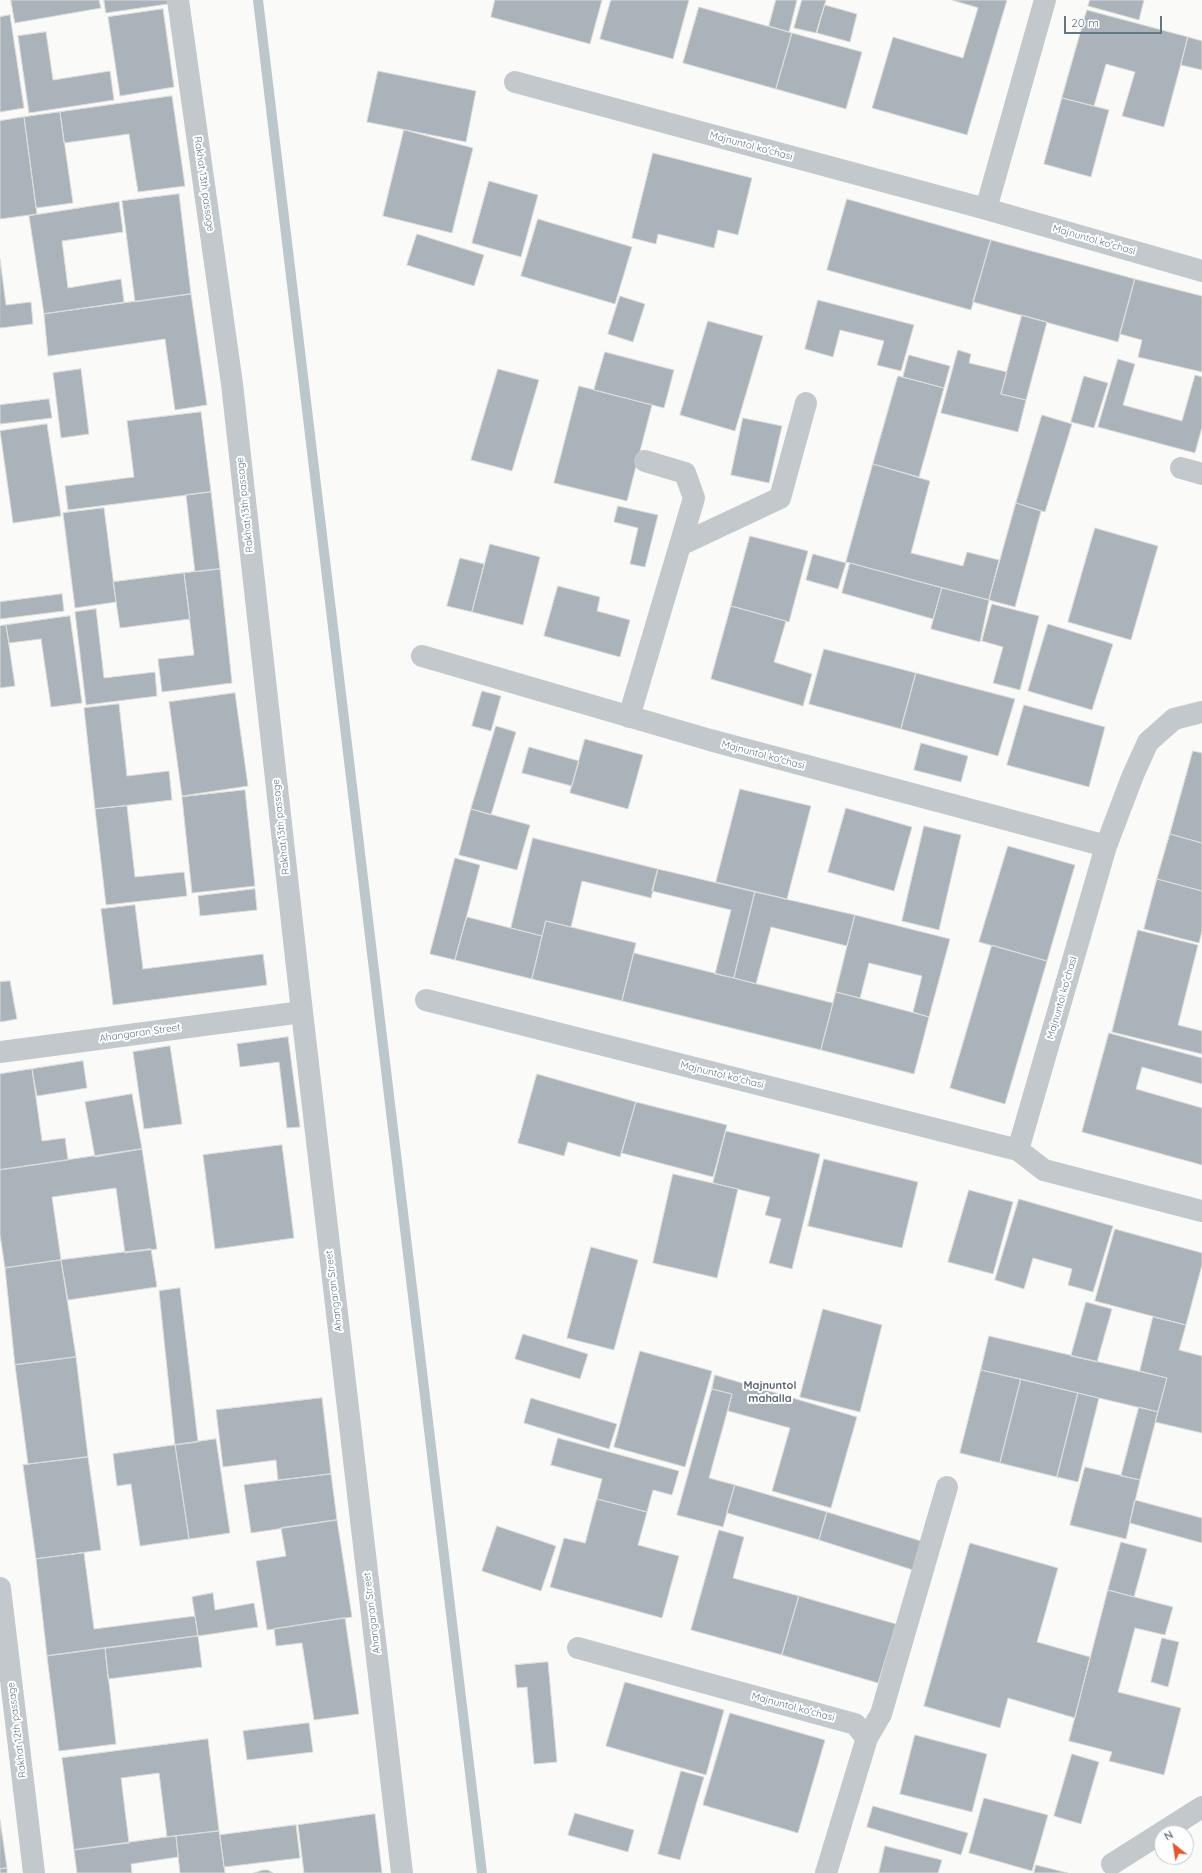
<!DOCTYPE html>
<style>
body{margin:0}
#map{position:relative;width:1202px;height:1873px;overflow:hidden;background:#fafaf8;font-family:Quicksand,sans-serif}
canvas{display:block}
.north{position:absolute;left:1154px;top:1825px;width:40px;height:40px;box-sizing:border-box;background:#fff;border:1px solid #c1c8cd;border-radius:50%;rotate:330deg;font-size:11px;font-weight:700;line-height:16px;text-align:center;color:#657683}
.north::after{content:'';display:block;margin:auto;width:14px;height:18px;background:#e4572e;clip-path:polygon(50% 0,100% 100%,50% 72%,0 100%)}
.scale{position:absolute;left:1064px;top:16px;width:98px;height:18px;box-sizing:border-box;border:2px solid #657683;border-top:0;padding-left:5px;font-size:12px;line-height:14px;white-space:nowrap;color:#657683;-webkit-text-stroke:3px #fff;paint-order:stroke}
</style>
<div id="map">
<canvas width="1202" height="1873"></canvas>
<div class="north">N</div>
<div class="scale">20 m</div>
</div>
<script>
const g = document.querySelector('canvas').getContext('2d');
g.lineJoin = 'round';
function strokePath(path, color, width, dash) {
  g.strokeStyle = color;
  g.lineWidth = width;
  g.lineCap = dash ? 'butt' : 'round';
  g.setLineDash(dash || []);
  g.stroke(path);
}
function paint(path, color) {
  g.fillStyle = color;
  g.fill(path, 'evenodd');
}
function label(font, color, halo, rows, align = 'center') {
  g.font = font + ' Quicksand,sans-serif';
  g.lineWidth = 4;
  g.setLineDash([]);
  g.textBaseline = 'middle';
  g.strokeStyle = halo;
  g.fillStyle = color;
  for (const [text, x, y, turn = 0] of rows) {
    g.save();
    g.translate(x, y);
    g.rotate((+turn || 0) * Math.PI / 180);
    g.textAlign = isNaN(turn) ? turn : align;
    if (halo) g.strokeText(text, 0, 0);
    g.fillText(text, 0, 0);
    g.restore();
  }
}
strokePath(new Path2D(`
 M 258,0 L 482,1873`), '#bbc7cb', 10);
const building = new Path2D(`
 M 11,0 L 99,0 L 101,8 L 15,23 Z
 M 104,0 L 167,0 L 168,4 L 106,13 Z
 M 495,0 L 602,0 L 590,44 L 491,17 Z
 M 611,0 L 689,0 L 673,59 L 600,39 Z
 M 776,0 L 797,0 L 789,32 L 769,26 Z
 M 802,0 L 826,0 L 816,33 L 794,28 Z
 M 952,0 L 1007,0 L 967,135 L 872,108 L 893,37 L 963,58 L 978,8 Z
 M 1090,0 L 1144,0 L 1139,20 L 1088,6 Z
 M 825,5 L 857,14 L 850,42 L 817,33 Z
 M 699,7 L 792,33 L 776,89 L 683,63 Z
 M 163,9 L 174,87 L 120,96 L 108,17 Z
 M 1087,10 L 1188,37 L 1164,127 L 1122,116 L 1135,72 L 1106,64 L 1094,106 L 1062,98 Z
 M 10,15 L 24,108 L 0,112 L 0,17 Z
 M 46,32 L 53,80 L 110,71 L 114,100 L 29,113 L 18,36 Z
 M 792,33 L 862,52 L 846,109 L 776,89 Z
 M 1188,37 L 1202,41 L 1202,70 L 1181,65 Z
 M 378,71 L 476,91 L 466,142 L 367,122 Z
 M 172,96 L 185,186 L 138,192 L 129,134 L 64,143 L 60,112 Z
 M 1062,98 L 1109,110 L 1091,177 L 1044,164 Z
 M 60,112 L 73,203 L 36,208 L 24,117 Z
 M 24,117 L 37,214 L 0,219 L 0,121 Z
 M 404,130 L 473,148 L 452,233 L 383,216 Z
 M 653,153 L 752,178 L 738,235 L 718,230 L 714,248 L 658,234 L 656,244 L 632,238 Z
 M 489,181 L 538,195 L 521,257 L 472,243 Z
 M 179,194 L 191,294 L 135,302 L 122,201 Z
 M 847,199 L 991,240 L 971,310 L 827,270 Z
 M 119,202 L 123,232 L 62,241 L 68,288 L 121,279 L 124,302 L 44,314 L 29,216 Z
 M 538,219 L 632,247 L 615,304 L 521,276 Z
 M 417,234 L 484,255 L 474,286 L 407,265 Z
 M 991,240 L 1135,279 L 1118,342 L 973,302 Z
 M 0,259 L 6,305 L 31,302 L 33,324 L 0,328 Z
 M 1135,279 L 1202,296 L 1202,372 L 1138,357 L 1142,340 L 1120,334 Z
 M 191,294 L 207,405 L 175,410 L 165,339 L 48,356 L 44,314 Z
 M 620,296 L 645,304 L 633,342 L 608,334 Z
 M 818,300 L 914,325 L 901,371 L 877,365 L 884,341 L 840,330 L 833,357 L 805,349 Z
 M 1022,315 L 1047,322 L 1026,400 L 1001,394 Z
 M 708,321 L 763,336 L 735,431 L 680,415 Z
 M 958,350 L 971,354 L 969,363 L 1007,372 L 1001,394 L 1026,400 L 1018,432 L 941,413 Z
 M 605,352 L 674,370 L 664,408 L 594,390 Z
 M 909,355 L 950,366 L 944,388 L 903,377 Z
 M 1118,359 L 1135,364 L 1123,405 L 1182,421 L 1195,375 L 1202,377 L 1202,427 L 1195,453 L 1098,427 Z
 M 81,369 L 89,434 L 61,438 L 53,373 Z
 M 498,369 L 539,380 L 512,471 L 471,460 Z
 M 898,376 L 944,388 L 919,477 L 873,464 Z
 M 1084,376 L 1108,383 L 1094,428 L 1071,422 Z
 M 579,386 L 652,405 L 627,501 L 554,483 Z
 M 49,399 L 52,418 L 0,424 L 0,405 Z
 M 201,412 L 211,492 L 68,510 L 65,486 L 134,477 L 127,421 Z
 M 1042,415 L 1072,424 L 1045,512 L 1016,503 Z
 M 743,418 L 782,426 L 769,483 L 731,475 Z
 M 47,424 L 61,516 L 13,523 L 0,431 Z
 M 873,464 L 930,481 L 911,553 L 963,566 L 967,552 L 999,560 L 989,600 L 846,562 Z
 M 211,492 L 220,569 L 195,572 L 186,495 Z
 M 1016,503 L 1041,511 L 1015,607 L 989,600 Z
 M 618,506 L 658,515 L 645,567 L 630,564 L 638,528 L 614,522 Z
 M 104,508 L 116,602 L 75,608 L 63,513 Z
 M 1095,528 L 1158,546 L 1131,640 L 1068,622 Z
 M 750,536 L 808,551 L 789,622 L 731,606 Z
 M 490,544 L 540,557 L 523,625 L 472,612 Z
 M 813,554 L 846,563 L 838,589 L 806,580 Z
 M 460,558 L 484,564 L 472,612 L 447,606 Z
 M 850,563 L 942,588 L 933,619 L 842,593 Z
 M 220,569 L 232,683 L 162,692 L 158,659 L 194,655 L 184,573 Z
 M 184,573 L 190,619 L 120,628 L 113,582 Z
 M 558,586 L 600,597 L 597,611 L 630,620 L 620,657 L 544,636 Z
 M 942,588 L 989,600 L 980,642 L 931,629 Z
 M 62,594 L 64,611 L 0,619 L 0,602 Z
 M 992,604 L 1039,616 L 1020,690 L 993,683 L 1003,647 L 982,641 Z
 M 731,606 L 786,621 L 774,662 L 812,674 L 803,706 L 711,679 Z
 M 96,609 L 104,678 L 155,672 L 157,696 L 86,705 L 75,612 Z
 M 70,616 L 82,703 L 51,707 L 41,639 L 9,643 L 6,625 Z
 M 1048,624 L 1113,644 L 1092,710 L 1028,691 Z
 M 6,625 L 15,686 L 0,688 L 0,626 Z
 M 824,649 L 916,673 L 901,729 L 809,704 Z
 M 916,673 L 1015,699 L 998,756 L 901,729 Z
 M 482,691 L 501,696 L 491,731 L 472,726 Z
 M 235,693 L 248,786 L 182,796 L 169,702 Z
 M 119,704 L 127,776 L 169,771 L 172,800 L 95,809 L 84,708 Z
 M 1024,705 L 1105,727 L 1089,787 L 1007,765 Z
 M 496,726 L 516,732 L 491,815 L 471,809 Z
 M 585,739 L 643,755 L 628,809 L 570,793 Z
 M 921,743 L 968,756 L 961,782 L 914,770 Z
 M 529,747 L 579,761 L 572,786 L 522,773 Z
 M 1193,751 L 1202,753 L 1202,843 L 1170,834 Z
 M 740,789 L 811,806 L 787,899 L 716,882 Z
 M 245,790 L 255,886 L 192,893 L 182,797 Z
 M 127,806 L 135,877 L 184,872 L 187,896 L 106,905 L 95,809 Z
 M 846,808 L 912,827 L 894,891 L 828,872 Z
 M 471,809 L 530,825 L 517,870 L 459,855 Z
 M 924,826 L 961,835 L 939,930 L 902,921 Z
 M 1170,834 L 1202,843 L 1202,891 L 1157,879 Z
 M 533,838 L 658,869 L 651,898 L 582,881 L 571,927 L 546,921 L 542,936 L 511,928 Z
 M 1008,846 L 1075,865 L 1047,961 L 979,942 Z
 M 455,858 L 480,865 L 455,960 L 430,954 Z
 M 658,869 L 755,892 L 734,978 L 715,974 L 731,910 L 652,891 Z
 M 1157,879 L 1202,891 L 1202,931 L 1199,943 L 1144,929 Z
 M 255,889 L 257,910 L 200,916 L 198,896 Z
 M 755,892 L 855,915 L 847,946 L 771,927 L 756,984 L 734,978 Z
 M 135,905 L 143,969 L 263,954 L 267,985 L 113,1005 L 101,909 Z
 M 855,915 L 950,939 L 929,1017 L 913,1012 L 922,976 L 869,963 L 860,998 L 836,992 Z
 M 467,917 L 542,936 L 532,979 L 455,960 Z
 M 546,921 L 636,943 L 622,1001 L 532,979 Z
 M 1138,930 L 1198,945 L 1178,1025 L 1202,1031 L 1202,1054 L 1112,1032 Z
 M 992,945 L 1047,961 L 1005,1104 L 950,1088 Z
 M 634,953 L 833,1003 L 821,1050 L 622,1001 Z
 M 10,981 L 17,1019 L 0,1022 L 0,982 Z
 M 836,992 L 929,1017 L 914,1074 L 821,1050 Z
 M 1109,1033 L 1202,1058 L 1202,1084 L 1142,1067 L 1136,1089 L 1202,1108 L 1202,1165 L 1082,1132 Z
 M 288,1037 L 300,1127 L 287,1128 L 279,1062 L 240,1067 L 237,1044 Z
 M 170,1046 L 182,1124 L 144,1129 L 133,1052 Z
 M 83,1061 L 87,1088 L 37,1096 L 32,1069 Z
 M 32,1069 L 42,1141 L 65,1138 L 68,1160 L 0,1170 L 0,1074 Z
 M 537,1074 L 636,1102 L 620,1157 L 568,1142 L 564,1156 L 518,1143 Z
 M 132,1094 L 142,1149 L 95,1157 L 85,1102 Z
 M 636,1102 L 727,1125 L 713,1177 L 622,1153 Z
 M 726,1131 L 820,1154 L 792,1269 L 769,1263 L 781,1219 L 765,1215 L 770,1197 L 713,1183 Z
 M 282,1145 L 294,1238 L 215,1249 L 203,1155 Z
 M 142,1149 L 157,1249 L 125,1253 L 116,1188 L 52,1197 L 61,1260 L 5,1268 L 0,1235 L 0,1170 Z
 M 824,1159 L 918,1182 L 902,1248 L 808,1226 Z
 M 673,1174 L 738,1189 L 717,1278 L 653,1263 Z
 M 969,1190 L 1013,1202 L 993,1274 L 948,1262 Z
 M 1019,1199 L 1113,1226 L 1093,1292 L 1068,1285 L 1072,1269 L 1033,1258 L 1024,1289 L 995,1280 Z
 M 1115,1229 L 1202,1253 L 1202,1265 L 1186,1325 L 1095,1301 Z
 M 591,1247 L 638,1260 L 614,1350 L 567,1338 Z
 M 151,1249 L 157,1287 L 68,1300 L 61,1260 Z
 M 61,1260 L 76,1357 L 15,1365 L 5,1268 Z
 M 180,1288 L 198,1442 L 175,1445 L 159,1291 Z
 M 1086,1302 L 1112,1309 L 1097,1362 L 1071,1356 Z
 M 823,1309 L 882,1325 L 860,1412 L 800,1397 Z
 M 1153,1317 L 1186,1325 L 1179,1350 L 1202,1356 L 1202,1433 L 1155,1422 L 1167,1378 L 1140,1371 Z
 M 523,1334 L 588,1354 L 580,1379 L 515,1359 Z
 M 989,1336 L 1167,1378 L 1158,1412 L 981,1370 Z
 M 640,1351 L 712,1371 L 685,1467 L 614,1447 Z
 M 76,1357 L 88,1457 L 28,1464 L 15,1365 Z
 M 981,1370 L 1021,1379 L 1000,1463 L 960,1453 Z
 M 715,1375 L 857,1417 L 831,1508 L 772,1491 L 790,1428 L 728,1411 L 732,1394 L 712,1389 Z
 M 1021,1379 L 1078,1393 L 1057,1477 L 1000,1463 Z
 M 712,1389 L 732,1394 L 709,1478 L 735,1485 L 723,1527 L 677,1515 Z
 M 1078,1393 L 1099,1398 L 1078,1482 L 1057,1477 Z
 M 322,1398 L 331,1474 L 278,1480 L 276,1460 L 223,1467 L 216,1410 Z
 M 531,1398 L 617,1424 L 609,1449 L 524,1423 Z
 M 1139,1407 L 1158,1412 L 1140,1480 L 1121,1476 Z
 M 558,1438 L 679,1471 L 672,1495 L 653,1490 L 647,1512 L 597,1499 L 602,1479 L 551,1465 Z
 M 216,1439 L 230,1533 L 189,1539 L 175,1445 Z
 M 175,1445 L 189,1539 L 140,1546 L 131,1484 L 117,1486 L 113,1454 Z
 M 88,1457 L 101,1550 L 36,1559 L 23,1465 Z
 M 1085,1467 L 1140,1480 L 1126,1539 L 1070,1525 Z
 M 331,1474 L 337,1520 L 251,1533 L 244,1485 Z
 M 735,1485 L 827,1512 L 819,1540 L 727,1513 Z
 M 597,1499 L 647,1512 L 638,1545 L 679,1556 L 662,1618 L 550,1587 L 564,1538 L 585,1543 Z
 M 1135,1500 L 1202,1518 L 1202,1543 L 1130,1523 Z
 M 827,1512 L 921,1541 L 913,1570 L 819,1540 Z
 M 337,1520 L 352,1617 L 267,1630 L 256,1561 L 286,1556 L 281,1528 Z
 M 497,1526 L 556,1546 L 541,1591 L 482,1571 Z
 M 719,1530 L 744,1537 L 733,1578 L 799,1596 L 782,1655 L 691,1630 Z
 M 1121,1542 L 1147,1549 L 1134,1597 L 1108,1590 Z
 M 970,1543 L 1058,1568 L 1037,1642 L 1090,1657 L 1075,1718 L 1008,1698 L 1000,1728 L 924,1706 Z
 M 84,1553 L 94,1629 L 195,1616 L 198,1636 L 47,1656 L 36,1559 Z
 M 1108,1590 L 1173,1607 L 1165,1635 L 1135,1628 L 1118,1692 L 1181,1708 L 1164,1775 L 1109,1761 L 1112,1752 L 1069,1741 Z
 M 213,1593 L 215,1610 L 254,1603 L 258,1627 L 198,1636 L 192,1597 Z
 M 799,1596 L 896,1624 L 878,1683 L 782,1655 Z
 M 345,1618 L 359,1714 L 314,1720 L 302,1643 L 276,1646 L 274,1629 Z
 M 198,1636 L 202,1667 L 108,1679 L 105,1648 Z
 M 1162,1638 L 1179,1642 L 1168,1687 L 1151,1682 Z
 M 105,1648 L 116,1744 L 59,1751 L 47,1656 Z
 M 548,1662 L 557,1762 L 534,1764 L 527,1687 L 517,1688 L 515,1665 Z
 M 625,1682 L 724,1710 L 706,1775 L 606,1746 Z
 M 730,1713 L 825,1740 L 798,1833 L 703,1805 Z
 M 309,1723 L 313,1752 L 247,1760 L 243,1731 Z
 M 915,1735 L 987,1754 L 972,1812 L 900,1794 Z
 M 208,1739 L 219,1831 L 167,1837 L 159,1773 L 121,1778 L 129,1843 L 74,1850 L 62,1758 Z
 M 1072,1754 L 1099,1762 L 1081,1824 L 1054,1816 Z
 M 681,1771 L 704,1777 L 680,1860 L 658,1854 Z
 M 984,1798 L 1048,1815 L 1032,1871 L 969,1853 Z
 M 873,1806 L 968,1833 L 961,1855 L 867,1827 Z
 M 575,1813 L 634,1830 L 628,1852 L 568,1835 Z
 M 375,1814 L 382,1873 L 304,1873 L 298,1825 Z
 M 0,1820 L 7,1868 L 0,1869 Z
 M 296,1825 L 300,1858 L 224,1867 L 220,1835 Z
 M 219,1831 L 225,1873 L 180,1873 L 176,1836 Z
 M 176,1836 L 178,1857 L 131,1864 L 132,1873 L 77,1873 L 74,1850 Z
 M 885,1846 L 942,1860 L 938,1873 L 879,1873 Z
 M 1036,1865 L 1068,1873 L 1034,1873 Z
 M 7,1868 L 7,1873 L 0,1873 L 0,1869 Z
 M 263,1870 L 268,1870 L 273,1873 L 254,1873 Z`);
paint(building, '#aab3b9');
strokePath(building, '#dcdcda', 1);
strokePath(new Path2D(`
 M 178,0 L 232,384 L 302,1012 L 402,1873
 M 1045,0 L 986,209 L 1202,271
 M 515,82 L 986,209
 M 1181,468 L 1202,474
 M 680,545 L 780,498 L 806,403
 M 422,656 L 710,740 L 1106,846
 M 629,717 L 694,498 L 685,473 L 645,461
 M 426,1000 L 1018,1150 L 1044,1170 L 1202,1211
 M 0,1052 L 302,1012
 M 1018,1150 L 1106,846 L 1133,775 L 1148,742 L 1174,719 L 1202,712
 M 0,1588 L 34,1873
 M 578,1648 L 855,1724 L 867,1738 L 826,1873
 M 867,1738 L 881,1714 L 947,1487
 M 1112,1864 L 1202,1807`), '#c3c8cc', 22);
label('10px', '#657683', '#fff', [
 ["Majnuntol ko'chasi",751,146,15],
 ["Rakhat 13th passage",204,184,82],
 ["Majnuntol ko'chasi",1094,240,16],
 ["Rakhat 13th passage",245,505,-96],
 ["Majnuntol ko'chasi",763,755,15],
 ["Rakhat 13th passage",281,827,-96],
 ["Majnuntol ko'chasi",1062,998,-74],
 ["Ahangaran Street",140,1033,-8],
 ["Majnuntol ko'chasi",722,1075,14],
 ["Ahangaran Street",334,1291,-97],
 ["Ahangaran Street",372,1613,-97],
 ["Majnuntol ko'chasi",793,1707,15],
 ["Rakhat 12th passage",17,1730,-97]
]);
label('bold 11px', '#57646e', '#fff', [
 ["Majnuntol",770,1386],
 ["mahalla",770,1399]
]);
</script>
